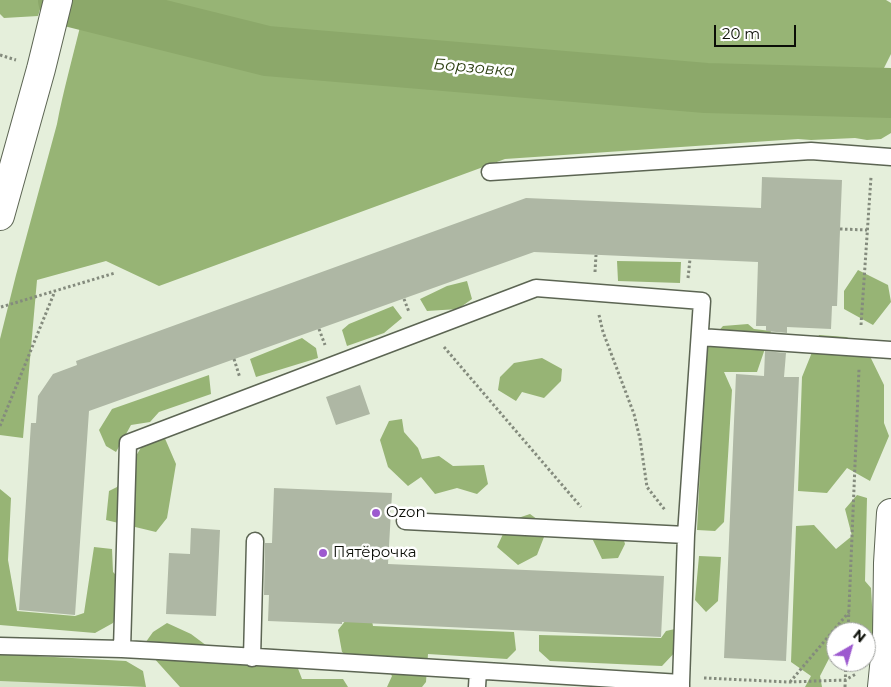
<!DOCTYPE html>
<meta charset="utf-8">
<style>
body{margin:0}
#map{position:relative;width:891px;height:687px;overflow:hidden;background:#e5efdb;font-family:Montserrat,sans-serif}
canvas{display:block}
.north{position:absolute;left:826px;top:622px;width:50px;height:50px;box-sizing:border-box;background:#fff;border:1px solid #9d9f9c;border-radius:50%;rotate:38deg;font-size:14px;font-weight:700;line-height:20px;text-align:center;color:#0b0e07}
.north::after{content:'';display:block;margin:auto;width:18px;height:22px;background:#9d5acf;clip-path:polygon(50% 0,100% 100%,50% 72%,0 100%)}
.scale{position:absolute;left:714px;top:25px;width:82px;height:22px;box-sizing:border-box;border:2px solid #0b0e07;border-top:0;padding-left:6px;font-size:15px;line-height:18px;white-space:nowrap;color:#0b0e07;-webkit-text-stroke:4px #fff;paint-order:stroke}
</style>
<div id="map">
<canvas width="891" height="687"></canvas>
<div class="north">N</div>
<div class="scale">20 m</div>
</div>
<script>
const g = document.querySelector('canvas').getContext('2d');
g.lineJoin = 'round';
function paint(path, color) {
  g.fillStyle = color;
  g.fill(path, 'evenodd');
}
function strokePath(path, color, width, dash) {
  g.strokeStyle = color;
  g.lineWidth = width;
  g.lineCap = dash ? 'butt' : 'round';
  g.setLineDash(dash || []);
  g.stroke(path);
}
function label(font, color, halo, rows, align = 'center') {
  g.font = font + ' Montserrat,sans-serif';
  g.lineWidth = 5;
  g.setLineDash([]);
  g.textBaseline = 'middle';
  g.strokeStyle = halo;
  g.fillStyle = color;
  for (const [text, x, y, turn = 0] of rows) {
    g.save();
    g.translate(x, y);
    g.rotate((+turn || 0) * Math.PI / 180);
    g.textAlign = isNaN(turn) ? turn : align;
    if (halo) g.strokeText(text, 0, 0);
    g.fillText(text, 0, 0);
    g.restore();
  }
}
paint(new Path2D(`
 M 0,678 L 130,687 L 0,687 Z`), '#d7e4c9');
paint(new Path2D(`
 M 0,0 L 43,0 L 38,16 L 4,18 L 0,14 Z
 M 109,0 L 886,0 L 891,3 L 891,54 L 876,84 L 885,106 L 891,102 L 891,133 L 881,139 L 867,140 L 855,138 L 811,140 L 798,139 L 505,159 L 159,286 L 106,261 L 37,280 L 23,438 L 0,435 L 0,339 L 16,275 L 57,124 C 63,92 72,60 80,27 L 100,22 Z
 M 617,261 L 681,262 L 680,283 L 618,281 Z
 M 858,270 L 888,285 L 891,302 L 873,325 L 844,309 L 844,291 Z
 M 467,281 L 472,299 L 458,309 L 427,311 L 420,299 L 447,286 Z
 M 393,306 L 402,318 L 384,333 L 347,346 L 342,330 L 349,324 Z
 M 748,324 L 754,329 L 771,331 L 757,372 L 724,372 L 732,390 L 724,522 L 715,531 L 697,530 L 706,345 L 723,326 Z
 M 819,335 L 846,337 L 864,344 L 884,385 L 884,423 L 889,436 L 870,481 L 847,468 L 827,493 L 798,491 L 802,377 Z
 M 302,338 L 316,348 L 318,358 L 256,377 L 250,359 Z
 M 542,358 L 562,369 L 561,381 L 544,398 L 522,392 L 516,401 L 498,390 L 500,377 L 514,363 Z
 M 209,375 L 211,394 L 159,412 L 150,422 L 131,425 L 116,452 L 106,446 L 99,430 L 112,409 Z
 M 402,419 L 404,432 L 418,448 L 422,459 L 439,456 L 453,466 L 484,465 L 488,484 L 477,494 L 457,488 L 435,494 L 421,477 L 408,486 L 388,467 L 380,440 L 389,421 Z
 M 160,427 L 176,464 L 167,518 L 156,532 L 106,520 L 109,491 L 117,487 L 142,446 Z
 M 0,489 L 11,498 L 8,560 L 17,611 L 75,616 L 84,613 L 94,547 L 112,549 L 113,572 L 120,579 L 118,615 L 113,623 L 95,633 L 0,625 Z
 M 857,495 L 867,498 L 865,581 L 871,588 L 874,639 L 866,649 L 866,632 L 836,632 L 836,645 L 820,676 L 822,687 L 805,687 L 811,676 L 791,662 L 796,526 L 814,525 L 836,549 L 852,536 L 845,509 Z
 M 530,514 L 541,522 L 544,537 L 537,555 L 518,565 L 497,547 L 509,521 Z
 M 620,527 L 625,544 L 618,558 L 602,559 L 591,536 Z
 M 699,556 L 721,557 L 718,601 L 706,612 L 695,600 Z
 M 350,615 L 371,616 L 373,626 L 514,632 L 516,650 L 507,659 L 428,654 L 426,682 L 422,687 L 387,687 L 392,676 L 382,662 L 351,658 L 342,652 L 338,630 Z
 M 167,623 L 191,634 L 211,649 L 292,653 L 302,679 L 343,679 L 348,687 L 180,687 L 143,646 L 153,632 Z
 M 675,629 L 678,649 L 662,666 L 550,661 L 539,651 L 539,635 L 661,638 L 666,631 Z
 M 0,654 L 126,661 L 143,671 L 146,687 L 0,681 Z`), '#97b475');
strokePath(new Path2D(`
 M 63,0 L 267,51 L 706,88 L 891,93`), '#8ca86a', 50);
paint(new Path2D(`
 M 762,177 L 842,180 L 837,306 L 832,306 L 831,329 L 787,327 L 787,333 L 766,331 L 766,326 L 756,326 L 758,262 L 534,252 L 89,411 L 75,615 L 19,610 L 31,423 L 36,423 L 38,396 L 53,374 L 77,365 L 76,361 L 526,198 L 761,208 Z
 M 765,351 L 786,353 L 784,377 L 799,377 L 786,661 L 724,658 L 736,374 L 764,376 Z
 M 360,385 L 370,414 L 336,425 L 326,397 Z
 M 274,488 L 392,493 L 388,564 L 664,576 L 661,637 L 342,622 L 342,624 L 268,621 L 269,595 L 264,595 L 265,543 L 272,543 Z
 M 191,528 L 220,530 L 216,616 L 166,614 L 169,553 L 190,554 Z`), '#aeb7a4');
const lane = new Path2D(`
 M 490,172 L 811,151 L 891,157
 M 700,337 L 891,350
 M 405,521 L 686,535
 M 0,646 L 122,649 L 159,651 L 681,683 L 681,687
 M 122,649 L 128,443 L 536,288 L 702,301 L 686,535 L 681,683
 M 252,658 L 255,541
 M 477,687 L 478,671`);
const street = new Path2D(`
 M 882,687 L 887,637 L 888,563 L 891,513`);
const secondary = new Path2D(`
 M 0,216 L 41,69 L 58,0`);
strokePath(lane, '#5c6553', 19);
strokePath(street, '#5c6553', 30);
strokePath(secondary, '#5c6553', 30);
strokePath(new Path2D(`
 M 0,55 L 16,60
 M 840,229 L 867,230
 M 595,272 L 596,255
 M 688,278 L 690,259
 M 404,299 L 409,312
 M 1,307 L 115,273
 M 599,315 L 603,332 L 634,414 L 640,439 L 647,487 L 665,510
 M 861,325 L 871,177
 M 319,329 L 325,345
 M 444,347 L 581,507
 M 234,359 L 240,378
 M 0,426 L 55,291
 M 848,632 L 859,369
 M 704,678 L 789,682 L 845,680 L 856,674
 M 790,682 L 849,612
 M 845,687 L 846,662`), '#848b7d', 3, [2.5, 2.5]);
strokePath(lane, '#fff', 16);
strokePath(street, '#fff', 28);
strokePath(secondary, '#fff', 28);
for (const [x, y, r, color] of [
 [376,513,5,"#9d5acf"],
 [323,553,5,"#9d5acf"]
]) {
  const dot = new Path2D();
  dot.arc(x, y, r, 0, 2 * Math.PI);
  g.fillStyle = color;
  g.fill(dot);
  strokePath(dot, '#fff', 2);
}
label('15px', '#0b0e07', '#fff', [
 ["Ozon",386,513],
 ["Пятёрочка",333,553]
], 'left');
label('italic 16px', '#2f4114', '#fff', [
 ["Борзовка",474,68,5]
]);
</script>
